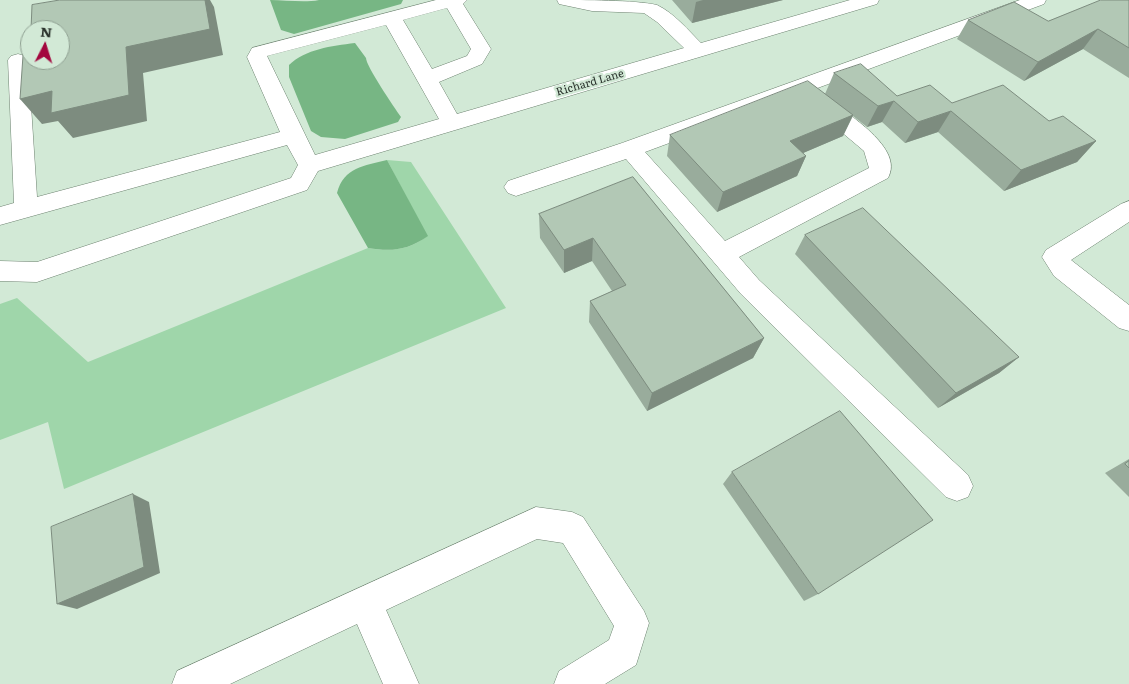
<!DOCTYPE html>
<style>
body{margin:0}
#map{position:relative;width:1129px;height:684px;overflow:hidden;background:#d2e9d6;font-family:Literata,serif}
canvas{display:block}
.north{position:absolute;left:20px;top:20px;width:50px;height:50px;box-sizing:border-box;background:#d2e9d6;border:1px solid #8fa092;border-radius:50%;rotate:5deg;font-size:14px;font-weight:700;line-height:20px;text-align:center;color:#2a332c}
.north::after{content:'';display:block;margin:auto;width:18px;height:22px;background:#a3063e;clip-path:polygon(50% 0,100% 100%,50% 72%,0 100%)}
</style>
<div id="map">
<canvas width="1129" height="684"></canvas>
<div class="north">N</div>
</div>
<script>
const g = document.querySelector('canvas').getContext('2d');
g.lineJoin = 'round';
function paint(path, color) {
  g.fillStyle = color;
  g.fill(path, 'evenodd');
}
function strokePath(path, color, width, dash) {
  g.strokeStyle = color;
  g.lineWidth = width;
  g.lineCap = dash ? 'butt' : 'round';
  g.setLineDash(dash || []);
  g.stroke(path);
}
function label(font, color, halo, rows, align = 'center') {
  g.font = font + ' Literata,serif';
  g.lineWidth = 4.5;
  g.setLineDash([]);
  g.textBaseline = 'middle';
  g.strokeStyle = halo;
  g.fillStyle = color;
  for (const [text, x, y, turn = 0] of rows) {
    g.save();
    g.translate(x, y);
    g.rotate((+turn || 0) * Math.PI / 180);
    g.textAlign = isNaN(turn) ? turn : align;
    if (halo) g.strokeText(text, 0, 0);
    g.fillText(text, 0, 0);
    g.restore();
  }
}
paint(new Path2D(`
 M 387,160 L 411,162 L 506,308 L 64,489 L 48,422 L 0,440 L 0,304 L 17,298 L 88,362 L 368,248 C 390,252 410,250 427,236 Z`), '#9fd6aa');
paint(new Path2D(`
 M 270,0 C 286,0 304,3 319,0 L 403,0 L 401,4 L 294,34 L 281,30 Z
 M 355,43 L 366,58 C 366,66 394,107 401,117 L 398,122 L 345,139 L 321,137 L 311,131 L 289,77 L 289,65 C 306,49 331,46 355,43 Z
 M 387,160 L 428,236 C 408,250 392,252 368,248 L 337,193 C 344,167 364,166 387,160 Z`), '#77b684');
const minor = new Path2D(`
 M 436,0 L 467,0 L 463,4 L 491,49 L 482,64 L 439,82 L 457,114 L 684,48 L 657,22 L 644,13 L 592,11 L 559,4 L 557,0 C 583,0 635,0 657,5 C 674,13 688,30 701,43 L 850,0 L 879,0 L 877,4 L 318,171 L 307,190 L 37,282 L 0,281 L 0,261 L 37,262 L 291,178 L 298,165 L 287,145 L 0,225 L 0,207 L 14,203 L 8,60 L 11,56 L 18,54 L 25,56 L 28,60 L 37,197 L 280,132 L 247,57 L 252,48 ZM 447,8 L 471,49 L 467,56 L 432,69 L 403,20 ZM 386,25 L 439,119 L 315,155 L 267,56 Z
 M 1020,0 L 1046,0 L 1044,4 L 645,152 L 725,241 L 869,168 L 864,151 L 813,108 L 809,103 L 813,98 L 820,96 L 827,98 C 847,114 905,148 888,178 L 739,257 L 759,280 L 968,475 L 973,486 L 968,497 L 957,501 L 946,497 L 741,294 L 626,159 L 516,196 L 508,193 L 504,187 L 508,181 L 622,143 Z
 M 1129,201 L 1129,222 L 1071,260 L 1129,305 L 1129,331 L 1119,328 L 1054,276 L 1042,257 L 1046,250 L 1121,204 Z
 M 536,507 L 572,512 L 583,517 L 644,611 L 649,623 L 636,665 L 605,684 L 554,684 L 559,671 L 609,640 L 614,626 L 563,543 L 537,539 L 386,610 L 419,684 L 383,684 L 357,624 L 230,684 L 172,684 L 177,671 Z`);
strokePath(minor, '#6d8270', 1);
paint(minor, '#fff');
paint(new Path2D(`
 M 672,0 L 783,0 L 692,23 Z
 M 1129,0 L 1129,78 L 1083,49 L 1024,81 L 957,39 L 968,20 L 1048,21 Z
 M 834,73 L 897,96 L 952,103 L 1049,121 L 1096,141 L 1077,162 L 1004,191 L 938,132 L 905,143 L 882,122 L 867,127 L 853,116 L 843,136 L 803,153 L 806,156 L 797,176 L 717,212 L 667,156 L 670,135 L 825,94 Z
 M 633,177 L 764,338 L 753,358 L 647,411 L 589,322 L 590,301 L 612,291 L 592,261 L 564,273 L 540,238 L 539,214 Z
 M 805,235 L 1019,357 L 999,373 L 938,408 L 795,254 Z
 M 1129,459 L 1129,497 L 1105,473 Z
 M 732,472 L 818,594 L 804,601 L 723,484 Z`), '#99ac9c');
paint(new Path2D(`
 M 205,0 L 210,0 L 214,7 L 223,55 L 143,73 L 147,121 L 73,138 L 58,121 L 42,124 L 20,99 L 126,47 Z
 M 703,0 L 783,0 L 692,23 L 696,2 Z
 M 1098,29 L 1083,49 L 1024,81 L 1038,62 Z
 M 894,101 L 882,122 L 867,127 L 878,106 Z
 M 951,111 L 938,132 L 905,143 L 918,122 Z
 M 853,115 L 843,136 L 782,162 L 790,141 Z
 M 1096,141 L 1077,162 L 1004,191 L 1021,170 Z
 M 806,156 L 797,176 L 717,212 L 723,192 Z
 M 593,238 L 592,261 L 564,273 L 564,250 Z
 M 764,338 L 753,358 L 647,411 L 652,393 Z
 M 1019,357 L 999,373 L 938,408 L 956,393 Z
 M 133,494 L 149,502 L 160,573 L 77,609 L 57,604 Z`), '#7d8c7f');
const building = new Path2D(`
 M 60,0 L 205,0 L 210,29 L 126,47 L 129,95 L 51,113 L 52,91 L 20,99 L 24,41 L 30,40 L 30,39 L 30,60 L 60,60 L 60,30 L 31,30 L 32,5 Z
 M 1101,0 L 1129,0 L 1129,48 L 1098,29 L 1038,62 L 968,20 L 1014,2 L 1048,21 Z
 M 861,64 L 897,96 L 930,85 L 952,103 L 1003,85 L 1049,121 L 1063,116 L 1096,141 L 1021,170 L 951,111 L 918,122 L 894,101 L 878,106 L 834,73 Z
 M 808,81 L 853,115 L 790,141 L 806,156 L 723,192 L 670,135 Z
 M 633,177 L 764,338 L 652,393 L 590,301 L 626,285 L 593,238 L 564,250 L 539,214 Z
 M 863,208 L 1019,357 L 956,393 L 805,235 Z
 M 840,411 L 933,520 L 818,594 L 732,472 Z
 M 1129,461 L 1129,468 L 1125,464 Z
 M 133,494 L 144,567 L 57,604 L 51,527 Z`);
paint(building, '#b2c8b5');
strokePath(building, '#7d8c7f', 1);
label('11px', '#2a332c', '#d2e9d6', [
 ["Richard Lane",590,83,-16]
]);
</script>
